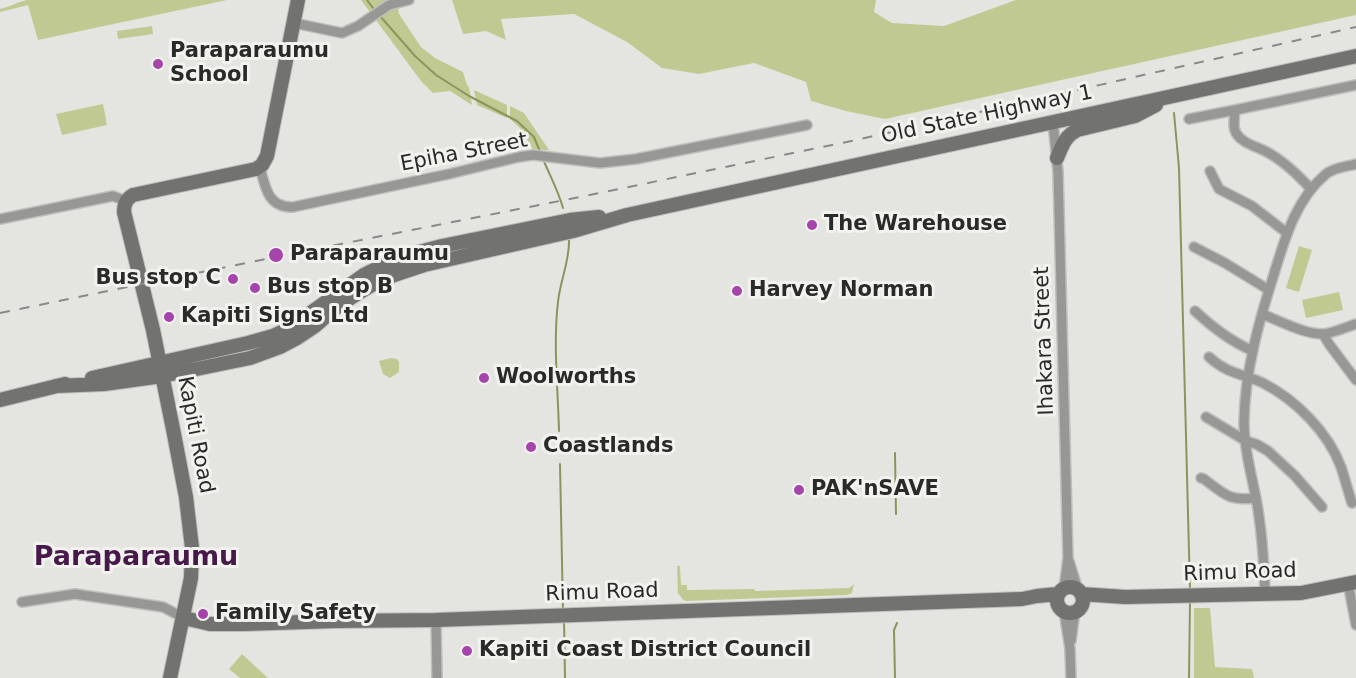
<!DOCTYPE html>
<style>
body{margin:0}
canvas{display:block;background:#e4e5e1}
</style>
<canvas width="1356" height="678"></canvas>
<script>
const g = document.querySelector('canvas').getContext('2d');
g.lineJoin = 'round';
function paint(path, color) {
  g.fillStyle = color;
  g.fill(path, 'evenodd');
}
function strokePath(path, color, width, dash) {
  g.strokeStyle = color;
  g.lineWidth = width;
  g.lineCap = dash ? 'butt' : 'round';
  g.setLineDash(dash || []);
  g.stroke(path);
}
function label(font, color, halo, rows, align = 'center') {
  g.font = font + ' "DejaVu Sans",sans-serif';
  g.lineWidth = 6;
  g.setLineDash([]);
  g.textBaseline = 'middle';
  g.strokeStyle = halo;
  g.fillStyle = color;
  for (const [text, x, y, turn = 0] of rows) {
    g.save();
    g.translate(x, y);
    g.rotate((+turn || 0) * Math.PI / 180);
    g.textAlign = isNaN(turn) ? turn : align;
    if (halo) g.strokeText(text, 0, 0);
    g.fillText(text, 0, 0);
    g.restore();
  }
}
paint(new Path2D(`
 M 27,0 L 227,0 L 38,40 L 28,5 L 0,12 L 0,9 C 10,7 17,2 27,0 Z
 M 361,0 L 389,0 L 386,1 L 392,9 L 398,7 L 399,14 L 421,47 L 435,58 L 463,72 L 467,85 L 469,87 L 472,105 L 450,91 L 433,93 L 421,81 Z
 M 452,0 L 876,0 L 874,12 L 892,23 L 944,26 L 1016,0 L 1356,0 L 1356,15 L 885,119 L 846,111 L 811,101 L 806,82 L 754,63 L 699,74 L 662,68 L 627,42 L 574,14 L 501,19 L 506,40 L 486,31 L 463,34 Z
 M 152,26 L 153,34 L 118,39 L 117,31 Z
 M 474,90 L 507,105 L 507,118 L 477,105 Z
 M 103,104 L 107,125 L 62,135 L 56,114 Z
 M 510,106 L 524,113 L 549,150 L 533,149 L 520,128 L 510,119 Z
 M 1299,246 L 1312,250 L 1299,292 L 1286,288 Z
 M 1339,292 L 1343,310 L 1306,318 L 1302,300 Z
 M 391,358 L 397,359 L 399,362 L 399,372 L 390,378 L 383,374 L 379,361 Z
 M 677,566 L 680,566 L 681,585 L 687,585 L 687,590 L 754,589 L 755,591 L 849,588 L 854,584 L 852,593 L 847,595 L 686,601 L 682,599 L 680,595 L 678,594 Z
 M 1194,608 L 1210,608 L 1215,667 L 1252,669 L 1254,678 L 1194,678 Z
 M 242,654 L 268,678 L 240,678 L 229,669 Z`), '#c1c992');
strokePath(new Path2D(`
 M 367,0 L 376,12
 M 380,16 L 415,56 L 436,75 L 469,96 L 517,121 L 534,137 L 541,154
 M 1174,113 L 1179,168 L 1190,590
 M 543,159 C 550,176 558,190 563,208
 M 559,431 C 558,390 553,343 558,302 C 560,281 570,260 569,239
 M 895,453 L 896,514
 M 560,464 L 563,611
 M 564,620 L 565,678
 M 895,678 L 894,630 L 897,623
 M 1189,678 L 1190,601`), '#8d945b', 2);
const street = new Path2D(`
 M 294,23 L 342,33 L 358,26 L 389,5 L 409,0
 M 1235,110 C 1235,117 1232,127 1236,133 C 1243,145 1261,147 1272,155 C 1287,164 1299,176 1311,189
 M 1189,119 L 1235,110 L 1356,85
 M 1053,123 L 1058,172 L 1068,558 L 1064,588
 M 260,167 C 265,187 268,208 293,207 L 449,174 L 519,157 L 533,155 L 600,163 L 636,159 L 807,125
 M 1210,171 L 1219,189 L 1252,206 L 1287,233
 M 0,219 L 113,196 L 126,201
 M 1194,247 L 1225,263 L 1269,290
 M 1195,311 C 1211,326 1232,342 1253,351
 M 1262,314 C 1280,321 1304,334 1323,334 C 1334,333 1346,327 1356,324
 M 1323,334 L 1329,344 L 1356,380
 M 1209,357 C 1229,375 1241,373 1263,383 C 1296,400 1328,432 1341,467 C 1345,479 1348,491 1352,503
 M 1206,417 L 1246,441 L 1256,444 L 1268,451 L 1295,476 L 1322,507
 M 1201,478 L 1204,479 C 1225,495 1229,501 1256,498
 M 1069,561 L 1078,590
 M 1348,583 L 1356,625
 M 1265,593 C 1264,561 1262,530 1256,498 C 1251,473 1244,447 1244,421 C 1245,371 1259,321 1274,274 C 1285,238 1296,199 1326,174 C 1335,167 1346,167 1356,164
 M 22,602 L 75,594 L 163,607 L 184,618
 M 1064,611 L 1070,649 L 1071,678
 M 436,620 L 437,678
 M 1071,641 L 1075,611`);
const secondary = new Path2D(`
 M 1057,158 C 1062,146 1065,136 1077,130 L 1135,116 L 1156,105
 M 92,378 L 248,343 L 273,336 L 288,329 L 364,275 L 386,264 L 408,255 L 442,246 L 570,220 L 599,217
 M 56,386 L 104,384 L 162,376 L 250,358 L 280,347 L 297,338 L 315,326 L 333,310 L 352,297 L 370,286 L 394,275 L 424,265 L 573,231 L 627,215 L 1356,56
 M 0,400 L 65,384
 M1057 600a13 13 0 1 1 26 0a13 13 0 1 1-26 0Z
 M 1081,594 L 1125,597 L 1301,593 L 1356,582
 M 184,618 L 210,624 L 244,624 L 336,621 L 436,620 L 1022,599 L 1037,596 L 1058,594
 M 170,678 L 191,578 L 192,548 L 186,497 L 174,434 L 153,330 L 124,212 C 124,204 126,199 133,195 L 256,169 L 262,165 L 267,156 L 298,0`);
strokePath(street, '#bfc0bc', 12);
strokePath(secondary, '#bfc0bc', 16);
strokePath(street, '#979796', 9);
strokePath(secondary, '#727270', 14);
strokePath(new Path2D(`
 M 0,313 L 295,253 L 585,196 L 856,140 L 1356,27`), '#898a87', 2, [10, 10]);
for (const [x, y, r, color] of [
 [158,64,6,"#a544ab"],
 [812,225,6,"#a544ab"],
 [276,255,8,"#a544ab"],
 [233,279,6,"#a544ab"],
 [255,288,6,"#a544ab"],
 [737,291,6,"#a544ab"],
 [169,317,6,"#a544ab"],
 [484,378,6,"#a544ab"],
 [531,447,6,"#a544ab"],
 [799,490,6,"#a544ab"],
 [203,614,6,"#a544ab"],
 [467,651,6,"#a544ab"]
]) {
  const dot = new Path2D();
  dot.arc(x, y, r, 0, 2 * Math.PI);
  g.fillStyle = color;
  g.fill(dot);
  strokePath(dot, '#f2f2ee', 2);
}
label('bold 21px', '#2a2b29', '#f2f2ee', [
 ["Paraparaumu",170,52],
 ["School",170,76],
 ["The Warehouse",824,225],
 ["Paraparaumu",290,255],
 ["Bus stop C",221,279,"right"],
 ["Bus stop B",267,288],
 ["Harvey Norman",749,291],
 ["Kapiti Signs Ltd",181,317],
 ["Woolworths",496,378],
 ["Coastlands",543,447],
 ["PAK'nSAVE",811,490],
 ["Family Safety",215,614],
 ["Kapiti Coast District Council",479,651]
], 'left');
label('21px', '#2a2b29', '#f2f2ee', [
 ["Old State Highway 1",987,115,-12],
 ["Epiha Street",464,153,-11],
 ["Ihakara Street",1045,341,-92],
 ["Kapiti Road",195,435,79],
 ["Rimu Road",1240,573,-2],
 ["Rimu Road",602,593,-2]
]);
label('bold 27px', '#47194a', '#f2f2ee', [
 ["Paraparaumu",136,558]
]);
</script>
